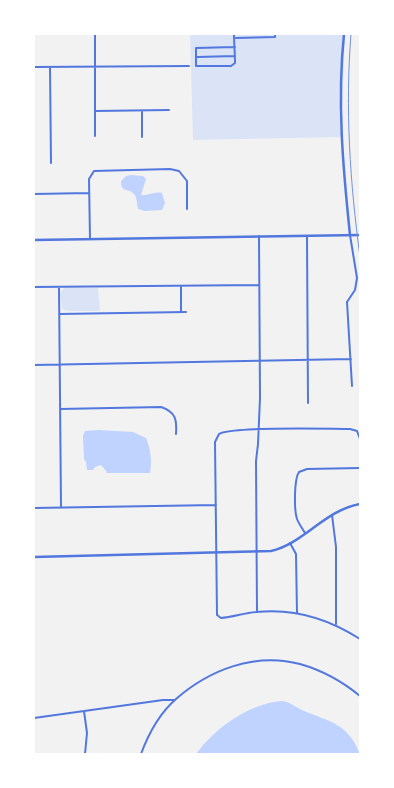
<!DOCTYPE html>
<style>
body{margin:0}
#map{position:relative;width:394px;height:788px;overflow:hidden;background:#f2f2f2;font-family:Jost,sans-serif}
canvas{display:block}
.frame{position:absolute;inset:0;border:35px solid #fff;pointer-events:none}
</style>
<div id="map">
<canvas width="394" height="788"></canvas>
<div class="frame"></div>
</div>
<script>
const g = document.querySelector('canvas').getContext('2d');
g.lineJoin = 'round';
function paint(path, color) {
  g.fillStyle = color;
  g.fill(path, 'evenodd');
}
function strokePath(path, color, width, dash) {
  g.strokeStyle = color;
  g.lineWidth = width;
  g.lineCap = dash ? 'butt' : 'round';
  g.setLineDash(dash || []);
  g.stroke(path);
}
paint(new Path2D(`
 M 190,34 L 345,34 L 341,137 L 193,140 Z
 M 64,288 L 98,288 L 100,311 L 67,311 L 62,309 L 60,293 Z`), '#dbe4f7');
paint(new Path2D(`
 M 131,175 L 143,176 L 146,179 L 141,195 C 148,196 154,191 162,193 L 165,203 L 162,210 L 145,211 L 138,209 C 137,205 137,199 135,195 C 129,187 121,194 121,181 L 126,176 Z
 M 98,430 L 133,432 L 146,438 C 151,450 152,461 150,473 L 106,473 L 107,472 L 101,465 L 95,467 L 93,470 L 87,470 L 86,462 L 84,459 L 83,436 L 85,431 Z
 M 282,701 C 291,702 296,708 304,711 C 331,722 348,724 360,754 L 196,754 C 215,728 250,703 282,701 Z`), '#bfd3fe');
strokePath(new Path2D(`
 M 95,34 L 95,136
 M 234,34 C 234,43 235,53 235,63 L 231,66 L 196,66 L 196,48 L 235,47
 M 236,38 L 275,37 L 275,34
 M 197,57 L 235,56
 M 34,67 L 189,66
 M 50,67 L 51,163
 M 95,111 L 169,110
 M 142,137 L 142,111
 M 34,194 L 89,193
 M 350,235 L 357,278 L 355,290 L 347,302 L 352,386
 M 307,236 L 308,403
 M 90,239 L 89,179 L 94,171 L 170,169 L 179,171 L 187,181 L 187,209
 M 181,286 L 181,311
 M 34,287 L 259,285
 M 59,287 L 61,507
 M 59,314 L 186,312
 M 34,365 L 351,359
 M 60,409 L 161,407 C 176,412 177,420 176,434
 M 360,439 L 357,431 L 350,429 C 328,429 232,426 219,434 L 215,442 L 217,615 L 221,618 C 233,617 244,613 256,612 C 293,608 329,619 360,639
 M 34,508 L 216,505
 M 332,515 L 336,547 L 336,624
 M 305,533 C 302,528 299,524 297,519 C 294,510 294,479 299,472 L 307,469 L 360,468
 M 290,543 L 296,554 L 297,613
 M 257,611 L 256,461 L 258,444 L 260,398 L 259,236
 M 84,711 L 87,733 L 85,754
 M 34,718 L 163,700 L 174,700
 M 141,754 C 148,735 160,713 176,699 C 209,670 255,652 300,664 C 321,670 343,682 360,696`), '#5277de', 2);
strokePath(new Path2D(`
 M 344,34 C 337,101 343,168 350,235
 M 34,240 L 360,235
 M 34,557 L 271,551 C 303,544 325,510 360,504`), '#5277de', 2.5);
strokePath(new Path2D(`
 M 351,34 C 345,109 350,182 360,257`), '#7290e2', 1);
</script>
